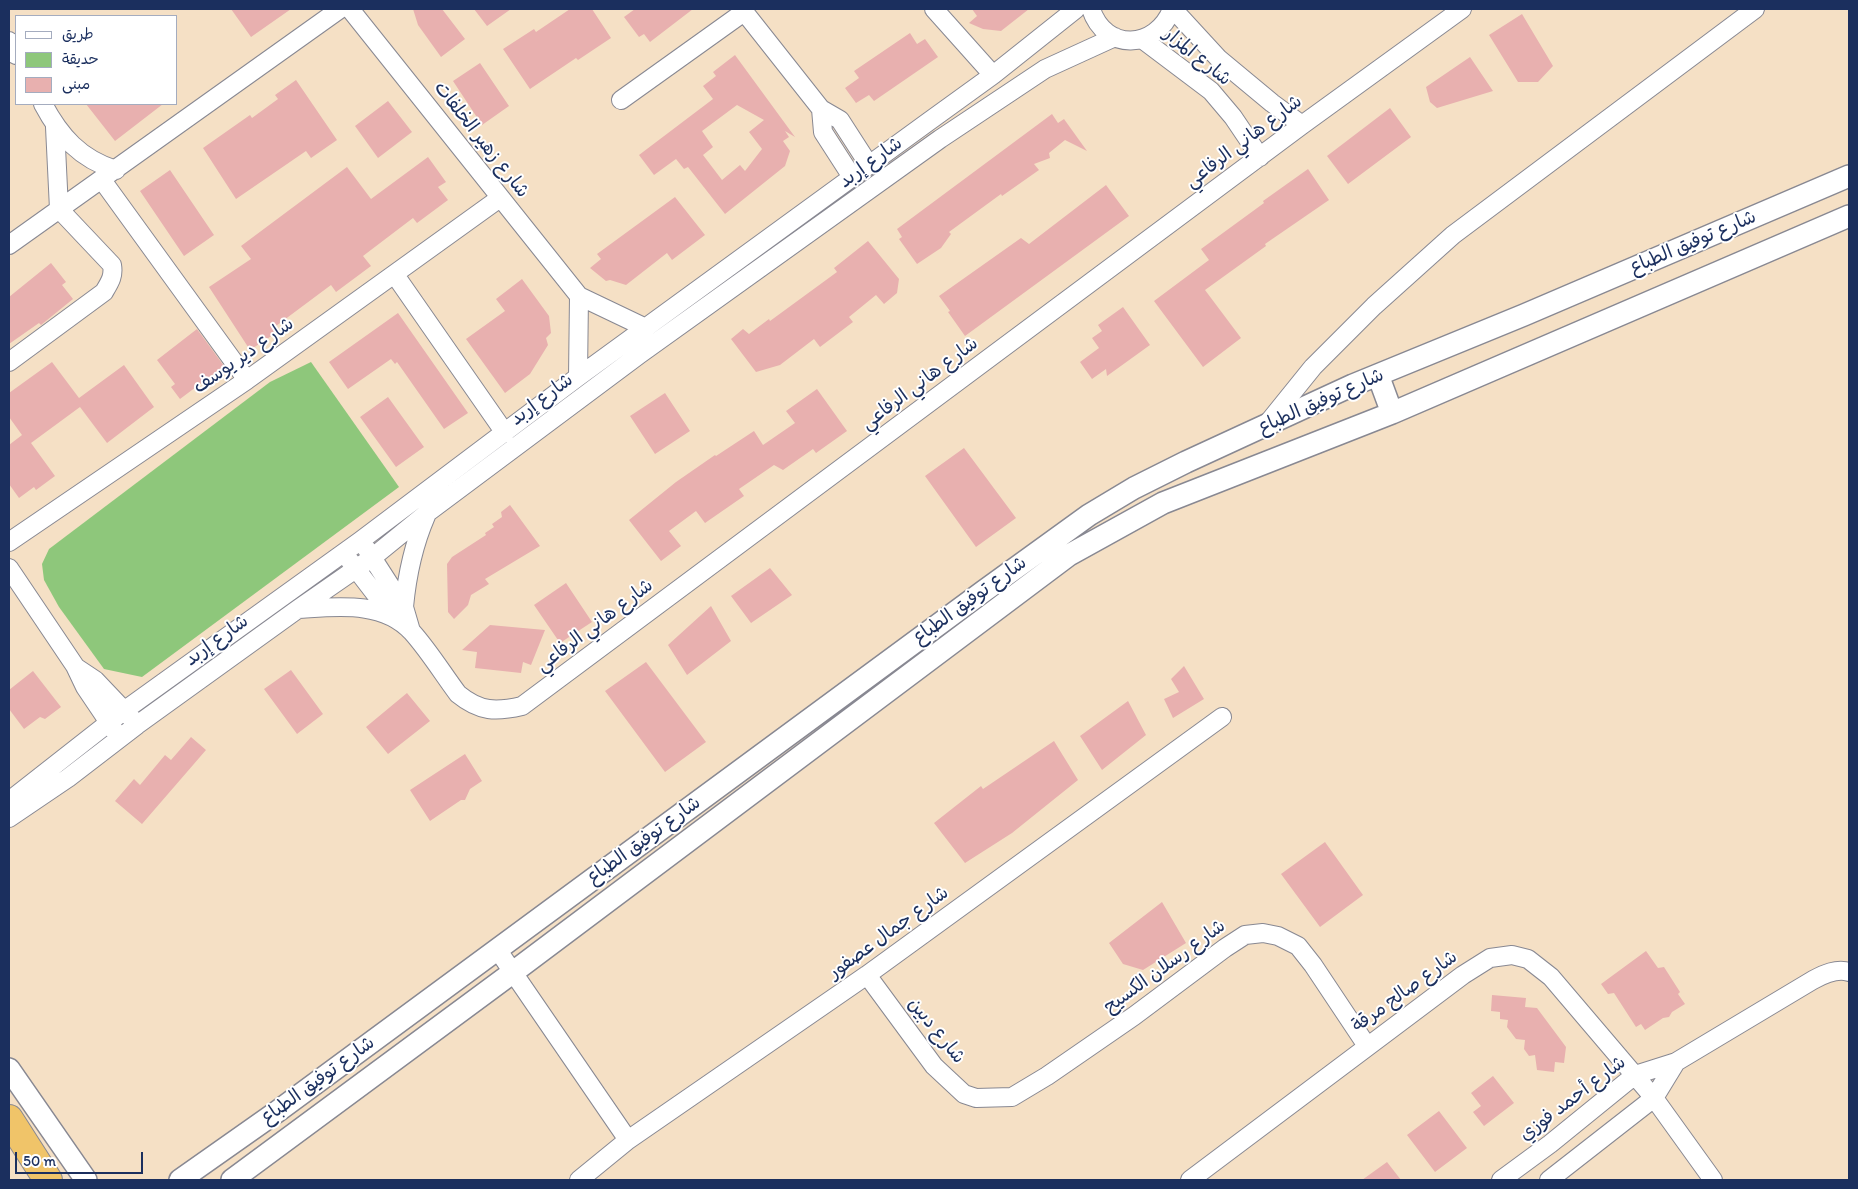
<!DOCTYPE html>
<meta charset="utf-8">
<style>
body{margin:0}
#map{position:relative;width:1858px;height:1189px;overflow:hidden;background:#f5e0c5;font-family:Itim,"Playpen Sans Arabic",sans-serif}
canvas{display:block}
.frame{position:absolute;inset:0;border:10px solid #1b2f5e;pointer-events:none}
.legend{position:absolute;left:15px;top:15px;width:162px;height:90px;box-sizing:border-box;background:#fff;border:1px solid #a4acbf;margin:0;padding:6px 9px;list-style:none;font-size:15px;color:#1b2f5e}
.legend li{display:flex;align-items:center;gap:10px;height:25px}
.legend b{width:25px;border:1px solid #a4acbf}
.scale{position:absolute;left:15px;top:1152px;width:128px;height:22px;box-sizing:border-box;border:2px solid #1b2f5e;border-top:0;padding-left:6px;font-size:15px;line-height:18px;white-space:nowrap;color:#1b2f5e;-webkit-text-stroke:4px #fff;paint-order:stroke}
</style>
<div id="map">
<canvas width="1858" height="1189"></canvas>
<div class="frame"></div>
<ul class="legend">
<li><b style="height:6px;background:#fff"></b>طريق</li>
<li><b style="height:14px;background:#8ec77b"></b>حديقة</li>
<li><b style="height:14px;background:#e8b0af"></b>مبنى</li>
</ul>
<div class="scale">50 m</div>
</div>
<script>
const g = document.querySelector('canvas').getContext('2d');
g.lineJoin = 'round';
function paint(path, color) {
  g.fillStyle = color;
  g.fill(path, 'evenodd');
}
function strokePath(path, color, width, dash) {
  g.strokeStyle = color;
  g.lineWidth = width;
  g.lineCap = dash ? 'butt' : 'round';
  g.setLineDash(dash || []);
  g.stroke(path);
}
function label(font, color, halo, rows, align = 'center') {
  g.font = font + ' Itim,"Playpen Sans Arabic",sans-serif';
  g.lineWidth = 4;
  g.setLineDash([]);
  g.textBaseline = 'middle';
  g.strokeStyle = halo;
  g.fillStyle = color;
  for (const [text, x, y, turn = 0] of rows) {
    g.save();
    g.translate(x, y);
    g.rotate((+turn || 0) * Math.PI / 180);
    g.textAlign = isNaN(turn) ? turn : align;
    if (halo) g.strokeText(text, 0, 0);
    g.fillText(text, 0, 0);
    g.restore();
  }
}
paint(new Path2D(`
 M 311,362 L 399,487 L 142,677 L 104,669 L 59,607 L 44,580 L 42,564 L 49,549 L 270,382 Z`), '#8ec77b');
paint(new Path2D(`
 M 231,9 L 291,9 L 251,37 Z
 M 413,9 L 442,9 L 465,39 L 441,57 L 418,25 Z
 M 474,9 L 511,9 L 487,26 Z
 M 570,9 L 592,9 L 611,38 L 578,60 L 576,58 L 530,89 L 503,49 L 534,29 L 536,32 Z
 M 635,9 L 693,9 L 650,42 L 644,34 L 639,37 L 624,17 Z
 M 972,9 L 1029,9 L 1001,31 L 983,29 L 969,23 L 977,16 Z
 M 1522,14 L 1553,66 L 1538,82 L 1518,82 L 1489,35 Z
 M 910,33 L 917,44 L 925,39 L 938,57 L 874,101 L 869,95 L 856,103 L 845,88 L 859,78 L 854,71 Z
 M 735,55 L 795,137 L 785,131 L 789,137 L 783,141 L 790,151 L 785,166 L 725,214 L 688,167 L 684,169 L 676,159 L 654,175 L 639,155 L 713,99 L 703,86 L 716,76 L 713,72 ZM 737,105 L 764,120 L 749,132 L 762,149 L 745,171 L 740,165 L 722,180 L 703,155 L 713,147 L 702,131 Z
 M 1470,57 L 1493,91 L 1437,108 L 1430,102 L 1426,87 Z
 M 480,63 L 509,106 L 482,125 L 453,81 Z
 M 296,80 L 337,140 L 311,158 L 306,151 L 236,199 L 203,148 L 250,115 L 252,118 L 278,99 L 275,95 Z
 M 388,101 L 412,132 L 378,158 L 355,126 Z
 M 86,104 L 163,104 L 115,141 Z
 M 1390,108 L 1411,137 L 1348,184 L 1327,156 Z
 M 1052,114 L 1058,123 L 1064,119 L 1087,151 L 1065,140 L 1049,153 L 1050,158 L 1034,164 L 1039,170 L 1002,196 L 1001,194 L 949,232 L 951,234 L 941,248 L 917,264 L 899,239 L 902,237 L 897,229 Z
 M 428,157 L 446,182 L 438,187 L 448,200 L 417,223 L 413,218 L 363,256 L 371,266 L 336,292 L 331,285 L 276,326 L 279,331 L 250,350 L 209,287 L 251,259 L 241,246 L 347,167 L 371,199 Z
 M 1308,169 L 1329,200 L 1265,244 L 1266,246 L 1205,290 L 1241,338 L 1203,367 L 1154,301 L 1209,260 L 1201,249 L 1264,203 L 1263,201 Z
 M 170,170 L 214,235 L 184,256 L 140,191 Z
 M 1106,185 L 1129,216 L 965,336 L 948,312 L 950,311 L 939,296 L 1021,238 L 1029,244 Z
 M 675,197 L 705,235 L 672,260 L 667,253 L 626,285 L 610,280 L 606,281 L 590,268 L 601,259 L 597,254 Z
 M 868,241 L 899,279 L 897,293 L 884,304 L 876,295 L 849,317 L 853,322 L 820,347 L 814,339 L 780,365 L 756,372 L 731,339 L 743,329 L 749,334 L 769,319 L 770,321 L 837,272 L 834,268 Z
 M 51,263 L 66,282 L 62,285 L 73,299 L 41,325 L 39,323 L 9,344 L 9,297 Z
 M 522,279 L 549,316 L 551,333 L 546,338 L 548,345 L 530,374 L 505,393 L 466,339 L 505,311 L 496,299 Z
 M 1123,307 L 1150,345 L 1107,376 L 1106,369 L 1092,379 L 1080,362 L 1099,348 L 1092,338 L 1102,331 L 1098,325 Z
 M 398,313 L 468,413 L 444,429 L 397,362 L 395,364 L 391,359 L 348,389 L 329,362 Z
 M 197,329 L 224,366 L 180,399 L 171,387 L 175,384 L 157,360 Z
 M 52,362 L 79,398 L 124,365 L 154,407 L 107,443 L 80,407 L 31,443 L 55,476 L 36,490 L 34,487 L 19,498 L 9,484 L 9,445 L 22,435 L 9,417 L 9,393 Z
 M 817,389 L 847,431 L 816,453 L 813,449 L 783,470 L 774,465 L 739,489 L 744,496 L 705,523 L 696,511 L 669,531 L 681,546 L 661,561 L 629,520 L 676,482 L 715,455 L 716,456 L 754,431 L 763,445 L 795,423 L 786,411 Z
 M 665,393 L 690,431 L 655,454 L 630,416 Z
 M 388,397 L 424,447 L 396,467 L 360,417 Z
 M 964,448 L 1016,518 L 976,547 L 925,476 Z
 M 510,505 L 540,546 L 485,579 L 489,584 L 471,595 L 468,605 L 454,619 L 448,612 L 447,564 L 452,557 L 486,535 L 485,533 L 494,527 L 492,524 L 502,517 L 501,512 Z
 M 770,568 L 792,595 L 751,623 L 731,596 Z
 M 566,583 L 592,622 L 560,643 L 534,605 Z
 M 711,606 L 731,641 L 687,675 L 668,645 Z
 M 490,625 L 545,630 L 531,665 L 523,662 L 521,673 L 475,668 L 477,652 L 462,650 Z
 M 646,662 L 706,742 L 665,772 L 605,691 Z
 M 1184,666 L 1204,699 L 1173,718 L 1164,699 L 1179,692 L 1171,679 Z
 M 291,670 L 323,714 L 297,734 L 264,689 Z
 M 33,671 L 61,707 L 45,719 L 40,717 L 24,729 L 9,709 L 9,690 Z
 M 407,693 L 430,721 L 388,754 L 366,727 Z
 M 1128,701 L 1146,735 L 1102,770 L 1080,736 Z
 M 191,737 L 206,750 L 142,824 L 115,801 L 134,779 L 140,785 L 165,755 L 171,760 Z
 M 1054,741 L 1078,780 L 1012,833 L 965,863 L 934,823 L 981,786 L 983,789 Z
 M 465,754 L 482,781 L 470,789 L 465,800 L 461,800 L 430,821 L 410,790 Z
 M 1325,842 L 1363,895 L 1320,927 L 1281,874 Z
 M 1162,902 L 1186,943 L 1143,970 L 1123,964 L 1109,943 Z
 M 1646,951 L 1658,968 L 1664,967 L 1680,992 L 1678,994 L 1685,1004 L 1672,1012 L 1669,1017 L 1663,1018 L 1645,1030 L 1641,1024 L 1636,1027 L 1614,993 L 1608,994 L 1601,984 Z
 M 1492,995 L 1526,998 L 1525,1007 L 1537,1008 L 1566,1047 L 1564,1063 L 1555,1062 L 1554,1072 L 1537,1070 L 1535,1055 L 1529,1056 L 1524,1049 L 1525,1040 L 1516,1039 L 1507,1027 L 1508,1020 L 1500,1019 L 1500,1012 L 1491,1011 Z
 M 1493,1076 L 1514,1103 L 1484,1126 L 1473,1112 L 1481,1106 L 1471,1093 Z
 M 1439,1111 L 1467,1148 L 1435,1172 L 1407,1135 Z
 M 1387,1162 L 1401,1180 L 1362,1180 Z`), '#e8b0af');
const minor = new Path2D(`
 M 350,9 L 579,296 L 646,328
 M 742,9 L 821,109 L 840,120 L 869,165
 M 934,9 L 993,75
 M 1091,9 C 1105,52 1156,50 1172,9
 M 1173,9 L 1219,59 L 1272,103 L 1302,125
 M 1142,39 L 1211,91 L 1233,117 L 1260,157
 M 9,41 L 16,55
 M 621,100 L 744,12
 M 43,104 C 60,136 80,159 116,170
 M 821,109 L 823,132 L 852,177
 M 102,180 L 247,380
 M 9,245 L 340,9
 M 395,275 L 505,433
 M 9,362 L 104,292 C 110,282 114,276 112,265 L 59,209 L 55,127
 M 578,377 L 579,296
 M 1267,424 L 1313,367 L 1374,306 L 1453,235 L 1755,9
 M 9,542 L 247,380 L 500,198
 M 366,548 L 404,607 L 411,631
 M 350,561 L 393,617
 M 9,568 L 75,666 L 85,687 L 116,733
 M 404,607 C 407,575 413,546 426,516
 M 298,609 C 335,607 383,600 412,632 C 429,651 443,674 458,694 C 480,712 496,712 522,706 L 1302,125 L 1462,9
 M 77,668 L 95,680 L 133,720
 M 9,801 L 125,710 L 360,541 L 578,377 L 928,122 L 993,75 L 1076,9
 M 9,818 L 68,778 L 137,725 L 298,609 L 373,557 L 427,513 L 640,354 L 940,139 L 1045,69 L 1115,37
 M 497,949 L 628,1140
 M 867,975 L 934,1066 L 964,1094 L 976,1098 L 1012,1097 L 1047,1076 L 1134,1016 L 1225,948 L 1245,935 L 1263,933 L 1278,936 L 1298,946 L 1313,965 L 1367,1046
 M 579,1180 L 628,1140 L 867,975 L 1222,717
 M 1190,1180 L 1463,975 L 1490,958 L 1512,955 L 1528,959 L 1551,977 L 1654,1098 L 1713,1180
 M 1501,1180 L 1550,1144 L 1635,1075 L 1676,1062 L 1813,980 C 1824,974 1837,968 1849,972
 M 1549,1180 L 1654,1098 L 1676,1062`);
const tertiary = new Path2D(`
 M 1378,375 L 1392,413
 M 9,1069 L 86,1180
 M 180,1180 L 278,1111 L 984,591 L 1089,515 L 1134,488 L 1186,462 L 1353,385 L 1524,315 L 1849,176
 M 232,1180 L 512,973 L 1069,555 L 1163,503 L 1392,413 L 1849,216`);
const trunk = new Path2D(`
 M 9,1119 L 48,1180`);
strokePath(minor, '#888892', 20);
strokePath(tertiary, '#888892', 24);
strokePath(trunk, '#888892', 30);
strokePath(minor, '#fff', 18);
strokePath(tertiary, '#fff', 21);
strokePath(trunk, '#f0c469', 28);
label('19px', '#1b2f5e', '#fff', [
 ["شارع المزار",1197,57,39],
 ["شارع زهير الخلفات",481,140,52],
 ["شارع هاني الرفاعي",1244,142,-37],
 ["شارع إربد",871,163,-36],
 ["شارع توفيق الطباع",1693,243,-23],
 ["شارع دير يوسف",244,356,-35],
 ["شارع هاني الرفاعي",920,384,-37],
 ["شارع إربد",542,400,-37],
 ["شارع توفيق الطباع",1321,402,-24],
 ["شارع توفيق الطباع",970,601,-36],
 ["شارع هاني الرفاعي",595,626,-37],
 ["شارع إربد",217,641,-36],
 ["شارع توفيق الطباع",644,841,-36],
 ["شارع جمال عصفور",889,933,-36],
 ["شارع رسلان الكسيح",1165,967,-36],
 ["شارع صالح مرقة",1405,992,-36],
 ["شارع دبين",936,1031,51],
 ["شارع توفيق الطباع",318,1081,-36],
 ["شارع أحمد فوزي",1573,1099,-37]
]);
</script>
